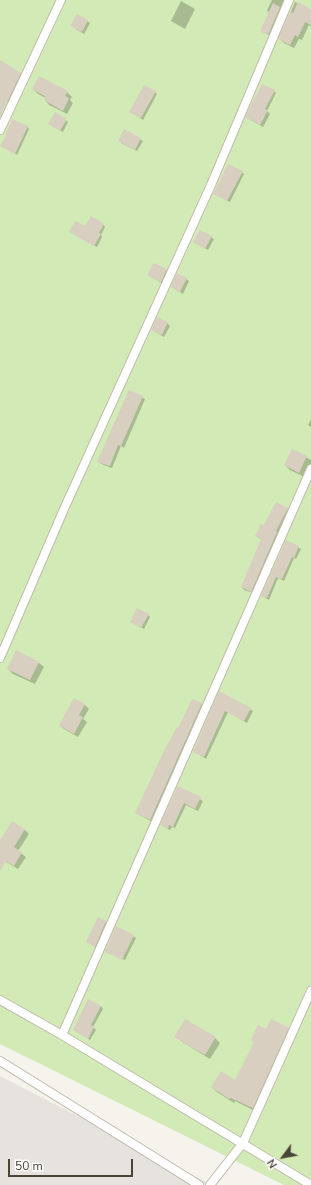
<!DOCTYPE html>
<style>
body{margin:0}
#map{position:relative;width:311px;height:1185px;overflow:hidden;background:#f6f3ec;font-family:"Nunito Sans",sans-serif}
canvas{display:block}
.north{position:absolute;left:263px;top:1137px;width:40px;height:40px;-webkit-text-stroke:3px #fff;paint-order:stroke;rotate:238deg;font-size:11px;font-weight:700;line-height:16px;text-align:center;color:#4b4439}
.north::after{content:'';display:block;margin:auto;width:14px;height:18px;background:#4b4439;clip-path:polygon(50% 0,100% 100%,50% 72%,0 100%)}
.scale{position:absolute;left:8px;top:1159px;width:125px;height:18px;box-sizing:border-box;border:2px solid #4b4439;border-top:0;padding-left:5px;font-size:12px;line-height:14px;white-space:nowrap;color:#4b4439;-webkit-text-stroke:3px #fff;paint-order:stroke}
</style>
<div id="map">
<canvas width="311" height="1185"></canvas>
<div class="north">N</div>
<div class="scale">50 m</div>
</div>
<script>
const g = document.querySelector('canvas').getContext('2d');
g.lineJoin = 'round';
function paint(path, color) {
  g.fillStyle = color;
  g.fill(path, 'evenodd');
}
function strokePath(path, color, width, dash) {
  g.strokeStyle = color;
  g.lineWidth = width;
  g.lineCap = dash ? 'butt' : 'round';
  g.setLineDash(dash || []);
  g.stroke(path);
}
paint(new Path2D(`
 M 0,1076 L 212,1185 L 0,1185 Z`), '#e6e2dd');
paint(new Path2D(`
 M 0,0 L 311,0 L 311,1185 L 284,1185 L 0,1044 Z`), '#d2eab5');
paint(new Path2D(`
 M 272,0 L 287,0 L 271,36 L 261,31 L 269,13 L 267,10 Z
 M 181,1 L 195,9 L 185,29 L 171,21 Z
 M 295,2 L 311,10 L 311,26 L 309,25 L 302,40 L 299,39 L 294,48 L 284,43 L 280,39 Z
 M 87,21 L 90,23 L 84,34 L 74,28 Z
 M 0,70 L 20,73 L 23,76 L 10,103 L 0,98 Z
 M 33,89 L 67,92 L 72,97 L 70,100 L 73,103 L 67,114 L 49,105 L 45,100 L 46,98 L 38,94 Z
 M 274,91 L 276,93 L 267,111 L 270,114 L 263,127 L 249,119 L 247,117 Z
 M 155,92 L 157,94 L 143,120 L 131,112 Z
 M 66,120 L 68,122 L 63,132 L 52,126 Z
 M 27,126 L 29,129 L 17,155 L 2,146 Z
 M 125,130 L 143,141 L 137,151 L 121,143 Z
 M 242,172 L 244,174 L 230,202 L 214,194 Z
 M 103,224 L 105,227 L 101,235 L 102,237 L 97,247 L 70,232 Z
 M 201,231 L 214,239 L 208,250 L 197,244 Z
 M 166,270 L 169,272 L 163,284 L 149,275 Z
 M 186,279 L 189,281 L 183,294 L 172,287 Z
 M 167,323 L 170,326 L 164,337 L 152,330 Z
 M 129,391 L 145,399 L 124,448 L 121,446 L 112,468 L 101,464 L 98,461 Z
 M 311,419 L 311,427 L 308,425 Z
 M 293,450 L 311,460 L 311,469 L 304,477 L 290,470 L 285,465 Z
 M 287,509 L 289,511 L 278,534 L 279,535 L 253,593 L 244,590 L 242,587 L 262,540 L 256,536 L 265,527 Z
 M 286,542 L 298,547 L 301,549 L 296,559 L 294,558 L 284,581 L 278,578 L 269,600 L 262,596 Z
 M 148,615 L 150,617 L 144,629 L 131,622 Z
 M 16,652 L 39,663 L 44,667 L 35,684 L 13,674 L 8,669 Z
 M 220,693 L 253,711 L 247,723 L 228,712 L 206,759 L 194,751 Z
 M 74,699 L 85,705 L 89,709 L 83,719 L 87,722 L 78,737 L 64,729 L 60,725 Z
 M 201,704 L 204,706 L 153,822 L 139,815 L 136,813 Z
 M 178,787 L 203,801 L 198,811 L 186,805 L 175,828 L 172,827 L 170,830 L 161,825 Z
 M 25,830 L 29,834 L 18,851 L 26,857 L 18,869 L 0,858 L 0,840 Z
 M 106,922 L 108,924 L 97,948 L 87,942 Z
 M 116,927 L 136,938 L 125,960 L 107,952 Z
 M 101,1006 L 103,1009 L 93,1027 L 96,1030 L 90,1040 L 74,1030 Z
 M 288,1028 L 293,1033 L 257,1112 L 235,1101 L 234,1103 L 217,1092 L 212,1087 L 235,1081 L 255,1043 L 266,1031 Z
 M 176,1036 L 215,1038 L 220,1043 L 210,1059 L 181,1041 Z`), '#0003');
paint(new Path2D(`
 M 298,2 L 311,9 L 311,25 L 305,22 L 298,37 L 295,35 L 290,45 L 278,39 L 290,12 L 293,13 Z
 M 273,3 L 280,7 L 268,35 L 260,31 Z
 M 77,14 L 88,20 L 82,32 L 70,26 Z
 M 0,60 L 21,73 L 0,117 Z
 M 39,76 L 68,91 L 65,96 L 69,98 L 63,111 L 44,100 L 46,97 L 32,89 Z
 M 262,84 L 275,90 L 265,109 L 268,110 L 260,125 L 245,117 Z
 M 144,85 L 156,91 L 141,118 L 129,112 Z
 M 55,112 L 67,119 L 60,131 L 48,124 Z
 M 12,119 L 28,126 L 15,154 L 0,146 L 6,136 L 5,135 Z
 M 124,129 L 141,138 L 135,150 L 118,141 Z
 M 228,164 L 243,171 L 227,201 L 213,194 Z
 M 91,216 L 104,224 L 99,233 L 101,234 L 94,246 L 69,232 L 75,221 L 85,226 Z
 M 200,230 L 212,236 L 205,249 L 193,242 Z
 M 154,263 L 167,269 L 161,282 L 147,275 Z
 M 177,273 L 187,278 L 180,292 L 171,287 Z
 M 157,317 L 168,322 L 162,335 L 151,330 Z
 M 129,390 L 143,396 L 121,446 L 118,445 L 110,466 L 97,462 Z
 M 292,449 L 307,456 L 299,473 L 284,465 Z
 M 276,502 L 288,508 L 276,531 L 277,532 L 251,592 L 241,587 L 261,539 L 255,536 L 261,524 L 264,525 Z
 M 286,540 L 299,546 L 294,558 L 292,557 L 282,579 L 276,577 L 267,598 L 261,596 Z
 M 137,608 L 149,614 L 141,628 L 130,622 Z
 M 16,650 L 39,662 L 30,680 L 7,669 Z
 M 219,691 L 251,708 L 244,721 L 225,711 L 204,757 L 193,752 Z
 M 74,698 L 85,704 L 79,715 L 83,717 L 74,734 L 59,725 Z
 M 192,699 L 202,703 L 150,820 L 135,813 L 164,751 L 177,727 L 178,728 Z
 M 178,786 L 201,797 L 195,809 L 184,803 L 173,827 L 169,825 L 168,829 L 160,825 Z
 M 12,821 L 25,829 L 14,847 L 22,852 L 14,866 L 6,861 L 0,871 L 0,839 L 1,839 Z
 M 98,917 L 106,921 L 95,947 L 86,942 Z
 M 116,926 L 134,935 L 122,960 L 105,952 Z
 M 88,999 L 101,1006 L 91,1025 L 94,1027 L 88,1039 L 73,1030 Z
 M 185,1019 L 216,1037 L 205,1055 L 174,1037 Z
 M 271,1019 L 289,1028 L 253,1108 L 231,1098 L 229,1099 L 211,1087 L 221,1071 L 235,1080 L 254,1042 L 251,1040 L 258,1025 L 266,1029 Z`), '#d8cfc1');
const service = new Path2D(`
 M 0,130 L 61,0
 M 0,658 L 64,509 L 211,185 L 289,0
 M 0,1000 L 62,1035 L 311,1185
 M 62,1035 L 311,469
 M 0,1061 L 199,1185
 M 210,1185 L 243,1143 L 311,991`);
strokePath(service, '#c2bbae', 10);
strokePath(service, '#fff', 8);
</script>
